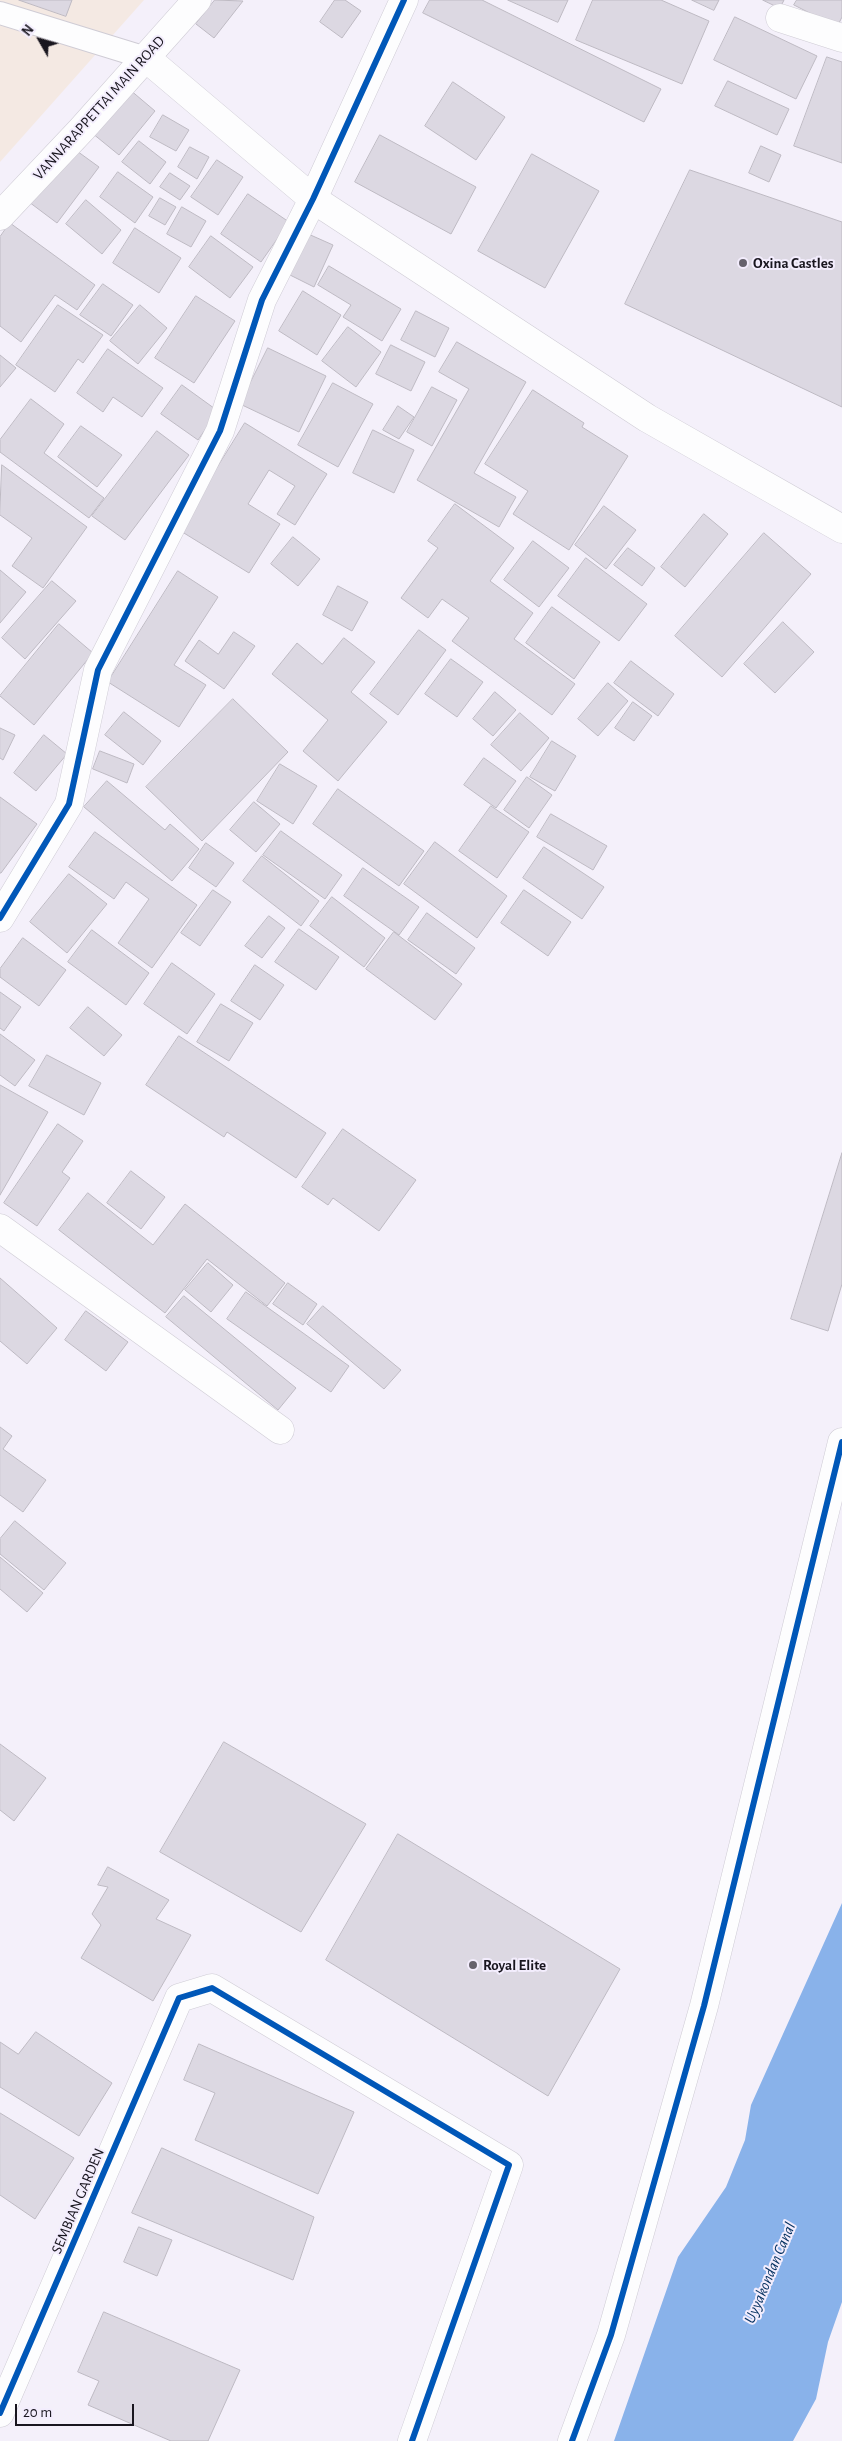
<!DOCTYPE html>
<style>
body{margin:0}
#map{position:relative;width:842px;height:2441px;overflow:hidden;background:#f4f0fa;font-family:"Alegreya Sans",sans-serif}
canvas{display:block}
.north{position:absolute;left:15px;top:15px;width:50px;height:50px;-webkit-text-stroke:4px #f3edfd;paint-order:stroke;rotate:308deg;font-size:14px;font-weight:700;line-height:20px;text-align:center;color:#19161f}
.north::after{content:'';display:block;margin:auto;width:18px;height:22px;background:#19161f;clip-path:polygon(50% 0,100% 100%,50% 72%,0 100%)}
.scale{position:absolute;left:15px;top:2404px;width:119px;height:22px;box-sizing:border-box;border:2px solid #19161f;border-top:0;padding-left:6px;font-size:15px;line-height:18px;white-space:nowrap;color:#19161f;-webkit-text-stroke:4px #f3edfd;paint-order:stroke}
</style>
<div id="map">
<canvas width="842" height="2441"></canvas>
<div class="north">N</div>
<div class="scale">20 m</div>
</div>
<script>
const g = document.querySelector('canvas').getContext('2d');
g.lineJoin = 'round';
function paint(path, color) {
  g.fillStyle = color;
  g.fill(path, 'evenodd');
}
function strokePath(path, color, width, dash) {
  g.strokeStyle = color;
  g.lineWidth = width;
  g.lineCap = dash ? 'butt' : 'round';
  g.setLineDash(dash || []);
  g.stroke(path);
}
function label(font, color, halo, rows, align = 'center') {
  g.font = font + ' "Alegreya Sans",sans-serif';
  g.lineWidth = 4;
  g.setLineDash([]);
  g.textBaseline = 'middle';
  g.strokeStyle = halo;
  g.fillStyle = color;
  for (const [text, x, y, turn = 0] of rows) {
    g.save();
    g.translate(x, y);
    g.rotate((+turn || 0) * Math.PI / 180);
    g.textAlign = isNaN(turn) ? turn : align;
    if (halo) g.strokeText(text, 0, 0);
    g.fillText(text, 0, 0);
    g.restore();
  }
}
paint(new Path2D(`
 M 0,0 L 144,0 L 0,162 Z`), '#f4e9e3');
paint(new Path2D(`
 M 842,1903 L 842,2302 L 828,2342 L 816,2399 L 793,2441 L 614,2441 L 678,2257 L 726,2187 L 745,2140 L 751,2105 Z`), '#89b2ea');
const building = new Path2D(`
 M 19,0 L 72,0 L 66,16 Z
 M 215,0 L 243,1 L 214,38 L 196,24 Z
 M 335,0 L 345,0 L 361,11 L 342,38 L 320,22 Z
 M 430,0 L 482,0 L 661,89 L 644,122 L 423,13 Z
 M 508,0 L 568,0 L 558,22 Z
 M 593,0 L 661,0 L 709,21 L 682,84 L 576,40 Z
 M 692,0 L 719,0 L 714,10 Z
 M 763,0 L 784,0 L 780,8 Z
 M 797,0 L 842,0 L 842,17 L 837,27 L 794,5 Z
 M 735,17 L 817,56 L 796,99 L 714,60 Z
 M 827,57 L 842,62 L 842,163 L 794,146 Z
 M 728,81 L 789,109 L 777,135 L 715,106 Z
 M 453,82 L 505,117 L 476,160 L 425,126 Z
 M 129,89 L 155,111 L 119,155 L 92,133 Z
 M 163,115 L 189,130 L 176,151 L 150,137 Z
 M 380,135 L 476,187 L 451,234 L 355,182 Z
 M 139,141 L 166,162 L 150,184 L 122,162 Z
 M 70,146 L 99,167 L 57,223 L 29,202 Z
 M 761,146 L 781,155 L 769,182 L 749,173 Z
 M 190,147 L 209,157 L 197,179 L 178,167 Z
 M 532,154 L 599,191 L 545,288 L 478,251 Z
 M 217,160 L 243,177 L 218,215 L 191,197 Z
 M 690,170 L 842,222 L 842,407 L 625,304 Z
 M 118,172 L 153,197 L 135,223 L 100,197 Z
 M 170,173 L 190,186 L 180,200 L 160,187 Z
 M 248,194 L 289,222 L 261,262 L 221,234 Z
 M 160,198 L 176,207 L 165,225 L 149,216 Z
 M 86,200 L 121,230 L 102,254 L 66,224 Z
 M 182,207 L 206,221 L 191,247 L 167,234 Z
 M 10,223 L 95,285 L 77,310 L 55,295 L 21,342 L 0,326 L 0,237 Z
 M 135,228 L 181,258 L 159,293 L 113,263 Z
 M 306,233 L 333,245 L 314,287 L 288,274 Z
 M 211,236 L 253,267 L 230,298 L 189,267 Z
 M 329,266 L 401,309 L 382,341 L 343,317 L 351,305 L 318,285 Z
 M 103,284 L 133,305 L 111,336 L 80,315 Z
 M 303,291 L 341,315 L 317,355 L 279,331 Z
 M 196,296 L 235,321 L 194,383 L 155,358 Z
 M 58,305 L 103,335 L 83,363 L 78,359 L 55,392 L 16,365 Z
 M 140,305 L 167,328 L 138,364 L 110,341 Z
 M 416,311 L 449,328 L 435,357 L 401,340 Z
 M 348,327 L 381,352 L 356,387 L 322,361 Z
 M 457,342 L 526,382 L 474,473 L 516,497 L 499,527 L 417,480 L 469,389 L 439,372 Z
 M 391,345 L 425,362 L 411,391 L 376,374 Z
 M 268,348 L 326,376 L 299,432 L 240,404 Z
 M 108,349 L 163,388 L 142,417 L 113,397 L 103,412 L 77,393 Z
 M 0,355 L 16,368 L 0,387 Z
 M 333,383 L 373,404 L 338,467 L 298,445 Z
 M 182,385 L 218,411 L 198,440 L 161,414 Z
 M 432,387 L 457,400 L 432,446 L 407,432 Z
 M 533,390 L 584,423 L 582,427 L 628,456 L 569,550 L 513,514 L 528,491 L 485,464 Z
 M 31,399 L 64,424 L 44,453 L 104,498 L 89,518 L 0,452 L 0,440 Z
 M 398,406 L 414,417 L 399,439 L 383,430 Z
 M 245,423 L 327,474 L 295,525 L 277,514 L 295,486 L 269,470 L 248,504 L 280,524 L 249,573 L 179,530 Z
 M 81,426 L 122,455 L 97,487 L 58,457 Z
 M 373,430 L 414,450 L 394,493 L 353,473 Z
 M 157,431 L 189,455 L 125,540 L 92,516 Z
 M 2,465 L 87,527 L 43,588 L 12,566 L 32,538 L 0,515 Z
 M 455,504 L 514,548 L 490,581 L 533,613 L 514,639 L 575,684 L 552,715 L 452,641 L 469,618 L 442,599 L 428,618 L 401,598 L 438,548 L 428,541 Z
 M 604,506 L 636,530 L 606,569 L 575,545 Z
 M 704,514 L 728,534 L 685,587 L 661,567 Z
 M 764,533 L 811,574 L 722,677 L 675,636 Z
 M 293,537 L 320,559 L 298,586 L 271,564 Z
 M 533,541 L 569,568 L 539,607 L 504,580 Z
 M 628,548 L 655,568 L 642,586 L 614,565 Z
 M 586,558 L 647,604 L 619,641 L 558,596 Z
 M 0,570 L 26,592 L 0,623 Z
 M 178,571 L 218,597 L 174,665 L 206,685 L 179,727 L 108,682 Z
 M 52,581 L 76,601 L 25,659 L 2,638 Z
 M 338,586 L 368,602 L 352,631 L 323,615 Z
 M 552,607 L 600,642 L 574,679 L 526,643 Z
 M 783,622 L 814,652 L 775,693 L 744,664 Z
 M 59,624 L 93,653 L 34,725 L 0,696 Z
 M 419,630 L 446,650 L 398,715 L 370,694 Z
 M 234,632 L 255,646 L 224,689 L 185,661 L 199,640 L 218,654 Z
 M 344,638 L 375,662 L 351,692 L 387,722 L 338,781 L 303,751 L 328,720 L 272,674 L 297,643 L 322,664 Z
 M 451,659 L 483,682 L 457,717 L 425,694 Z
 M 631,661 L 674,694 L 658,716 L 614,683 Z
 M 608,683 L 628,701 L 598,736 L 578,719 Z
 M 495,692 L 516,710 L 493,736 L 473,719 Z
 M 233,699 L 288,752 L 202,841 L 146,787 Z
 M 633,702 L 652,716 L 634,741 L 615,728 Z
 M 124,712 L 161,741 L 143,765 L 105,735 Z
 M 520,713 L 549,738 L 521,771 L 491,745 Z
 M 0,728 L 15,735 L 3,760 L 0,758 Z
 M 44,735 L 67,754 L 36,791 L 14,773 Z
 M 552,741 L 576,756 L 555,791 L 530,777 Z
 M 100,751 L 134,764 L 127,783 L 93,769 Z
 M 484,758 L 516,781 L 496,808 L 464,785 Z
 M 280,764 L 317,786 L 293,824 L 257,801 Z
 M 527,777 L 552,795 L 529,828 L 504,810 Z
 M 107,781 L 165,830 L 170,824 L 199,849 L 172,881 L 84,807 Z
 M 338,789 L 424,851 L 399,886 L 313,824 Z
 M 0,797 L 37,824 L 1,873 L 0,873 Z
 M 254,802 L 280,824 L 256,852 L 230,830 Z
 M 491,806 L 529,832 L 497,878 L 459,851 Z
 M 551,814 L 607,846 L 593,870 L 537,837 Z
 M 281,831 L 342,875 L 325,899 L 263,855 Z
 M 95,832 L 197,905 L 152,968 L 118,943 L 149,899 L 126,882 L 114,899 L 69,867 Z
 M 435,842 L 507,896 L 477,938 L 404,884 Z
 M 206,843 L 234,863 L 216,887 L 189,868 Z
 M 544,847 L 604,887 L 582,919 L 523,878 Z
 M 262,856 L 319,901 L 301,926 L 243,881 Z
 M 363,868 L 419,907 L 399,935 L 344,896 Z
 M 69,874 L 107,904 L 67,953 L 30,922 Z
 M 213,890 L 231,902 L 200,946 L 181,933 Z
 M 524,890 L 571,922 L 548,956 L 501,923 Z
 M 332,897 L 385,938 L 364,967 L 310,926 Z
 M 427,913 L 475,948 L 456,974 L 408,940 Z
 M 269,916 L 285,928 L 262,958 L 245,946 Z
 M 299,929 L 339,957 L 316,990 L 275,962 Z
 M 92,930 L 149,973 L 126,1005 L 68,962 Z
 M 394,932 L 462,984 L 435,1020 L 366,969 Z
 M 23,938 L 66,970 L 39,1006 L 0,977 L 0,969 Z
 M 172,963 L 215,994 L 187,1034 L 144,1004 Z
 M 255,965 L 284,985 L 260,1020 L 231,1001 Z
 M 0,992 L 21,1007 L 4,1031 L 0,1028 Z
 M 221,1004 L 253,1023 L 229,1061 L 197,1042 Z
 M 88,1007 L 122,1035 L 104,1056 L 70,1028 Z
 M 0,1034 L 35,1060 L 15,1086 L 0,1075 Z
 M 179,1036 L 326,1133 L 296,1178 L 227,1132 L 224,1137 L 146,1085 Z
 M 47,1055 L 101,1083 L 84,1115 L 29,1086 Z
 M 0,1085 L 48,1112 L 0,1195 Z
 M 58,1124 L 83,1141 L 62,1172 L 70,1178 L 37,1226 L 4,1203 Z
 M 343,1129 L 416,1180 L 379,1231 L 333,1198 L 328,1205 L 302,1187 Z
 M 842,1153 L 842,1284 L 828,1331 L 791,1319 Z
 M 131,1171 L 165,1197 L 141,1229 L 107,1203 Z
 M 88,1193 L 153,1245 L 185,1204 L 285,1283 L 267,1306 L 207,1259 L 165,1313 L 59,1230 Z
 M 208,1263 L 233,1285 L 211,1312 L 185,1290 Z
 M 0,1278 L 57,1328 L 27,1364 L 0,1341 Z
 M 288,1283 L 317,1304 L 303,1325 L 273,1304 Z
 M 246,1292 L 349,1366 L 331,1392 L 227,1319 Z
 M 184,1296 L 296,1388 L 278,1410 L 166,1317 Z
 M 323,1306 L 401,1370 L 384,1389 L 307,1324 Z
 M 86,1311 L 128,1342 L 106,1371 L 65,1340 Z
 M 0,1427 L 12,1436 L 3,1449 L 46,1480 L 23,1512 L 0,1495 Z
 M 15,1521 L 66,1563 L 44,1590 L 0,1554 L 0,1539 Z
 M 0,1557 L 43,1593 L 27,1612 L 0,1589 Z
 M 224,1742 L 366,1824 L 301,1932 L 160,1852 Z
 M 0,1744 L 46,1778 L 14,1821 L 0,1810 Z
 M 398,1834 L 620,1969 L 548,2096 L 326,1960 Z
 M 108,1867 L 169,1900 L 156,1919 L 191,1935 L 153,2001 L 81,1958 L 101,1925 L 92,1914 L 108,1887 L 98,1885 Z
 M 36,2032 L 112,2083 L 79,2136 L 0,2087 L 0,2042 L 18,2054 Z
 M 199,2044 L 354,2112 L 318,2194 L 195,2140 L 215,2093 L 184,2080 Z
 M 0,2113 L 74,2158 L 35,2219 L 0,2195 Z
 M 162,2148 L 314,2217 L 293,2280 L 132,2213 Z
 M 139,2227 L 172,2240 L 157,2276 L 124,2262 Z
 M 104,2312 L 240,2370 L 208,2441 L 171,2441 L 88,2405 L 99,2381 L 78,2372 Z`);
paint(building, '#dcd8e2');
strokePath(building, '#bebac3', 1);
const lane = new Path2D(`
 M 0,13 L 146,58`);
const street = new Path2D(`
 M 780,18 L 842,38
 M 146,58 L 313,199 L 647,418 L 842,529
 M 0,216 L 82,129 L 197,0
 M 0,918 L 69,804 L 98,670 L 220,431 L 262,300 L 313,199 L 404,0
 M 0,1228 L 280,1430
 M 0,2413 L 179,1998 L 212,1988 L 509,2165 L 412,2441`);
const secondary = new Path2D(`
 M 572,2441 L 611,2335 L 704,2006 L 842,1442`);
strokePath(lane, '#cfccd5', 24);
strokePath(street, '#cfccd5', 29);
strokePath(secondary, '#cfccd5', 29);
strokePath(lane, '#fdfdfe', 22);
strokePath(street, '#fdfdfe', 28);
strokePath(secondary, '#fdfdfe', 28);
strokePath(new Path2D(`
 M 0,918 L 69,804 L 98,670 L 220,431 L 262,300 L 313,199 L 404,0
 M 0,2413 L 179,1998 L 212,1988 L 509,2165 L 412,2441
 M 572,2441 L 611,2335 L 704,2006 L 842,1442`), '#0057b8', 6);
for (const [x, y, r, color] of [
 [743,263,5,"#66626c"],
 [473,1965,5,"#66626c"]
]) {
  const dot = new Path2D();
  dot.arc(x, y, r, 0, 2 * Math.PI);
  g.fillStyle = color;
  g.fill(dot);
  strokePath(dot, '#f3edfd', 2);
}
label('15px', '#19161f', '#f3edfd', [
 ["VANNARAPPETTAI MAIN ROAD",99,108,-48],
 ["SEMBIAN GARDEN",78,2201,-67]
]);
label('bold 15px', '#19161f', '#f3edfd', [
 ["Oxina Castles",753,263],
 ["Royal Elite",483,1965]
], 'left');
label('italic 16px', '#03305f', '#f3edfd', [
 ["Uyyakondan Canal",770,2273,-67]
]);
</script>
